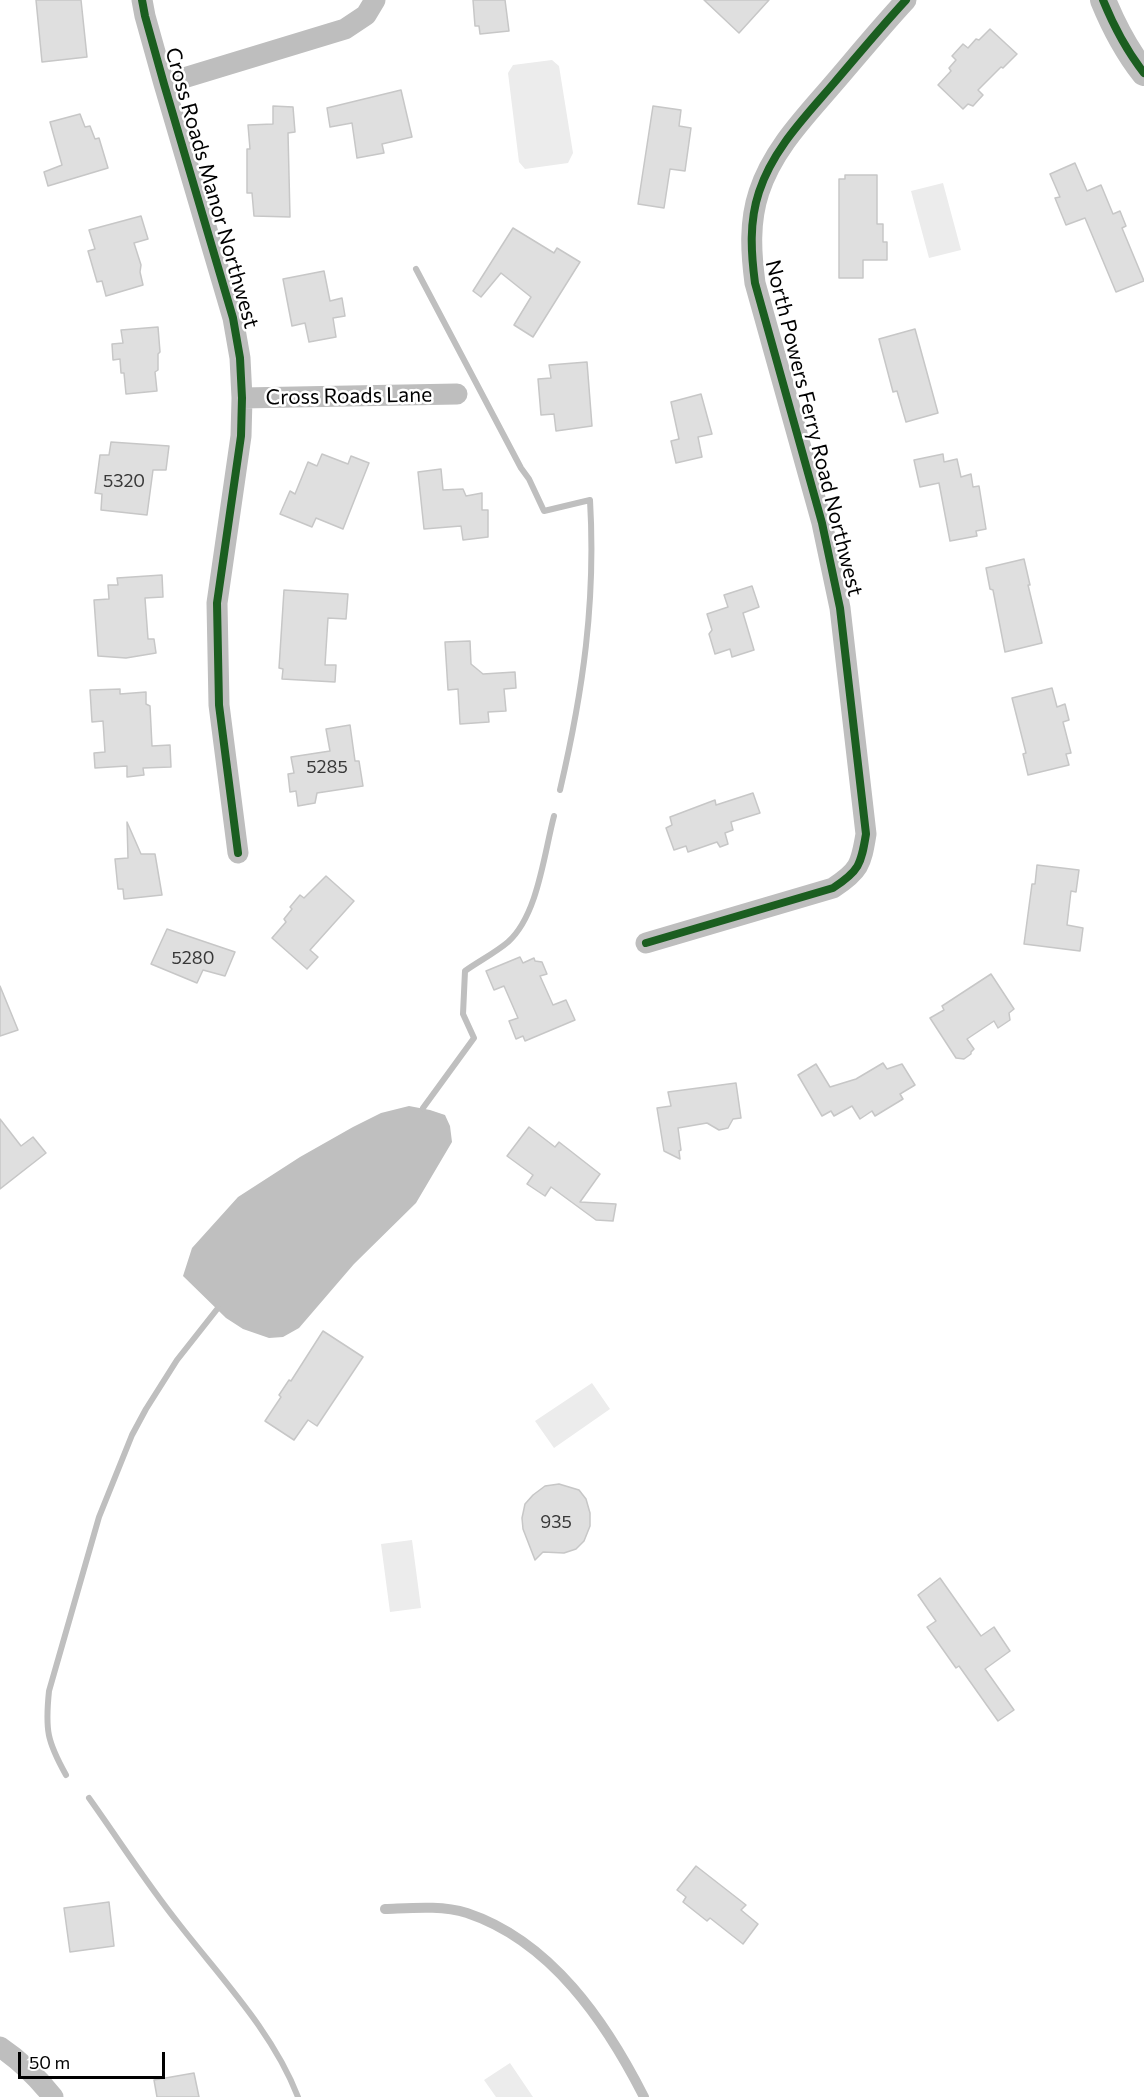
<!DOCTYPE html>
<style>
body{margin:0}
#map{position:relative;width:1144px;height:2097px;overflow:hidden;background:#fff;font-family:Commissioner,sans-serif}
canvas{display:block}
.scale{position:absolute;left:18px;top:2052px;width:147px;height:27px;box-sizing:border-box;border:3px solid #000;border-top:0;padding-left:8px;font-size:18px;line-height:21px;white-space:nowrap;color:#000;-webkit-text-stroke:4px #fff;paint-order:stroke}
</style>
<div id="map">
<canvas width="1144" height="2097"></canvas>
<div class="scale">50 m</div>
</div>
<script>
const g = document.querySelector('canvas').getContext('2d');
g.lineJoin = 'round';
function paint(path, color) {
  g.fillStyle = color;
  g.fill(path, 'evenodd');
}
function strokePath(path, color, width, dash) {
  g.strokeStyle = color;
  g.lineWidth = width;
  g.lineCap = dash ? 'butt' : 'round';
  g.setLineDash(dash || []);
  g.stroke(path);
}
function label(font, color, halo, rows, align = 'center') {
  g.font = font + ' Commissioner,sans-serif';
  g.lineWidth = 5;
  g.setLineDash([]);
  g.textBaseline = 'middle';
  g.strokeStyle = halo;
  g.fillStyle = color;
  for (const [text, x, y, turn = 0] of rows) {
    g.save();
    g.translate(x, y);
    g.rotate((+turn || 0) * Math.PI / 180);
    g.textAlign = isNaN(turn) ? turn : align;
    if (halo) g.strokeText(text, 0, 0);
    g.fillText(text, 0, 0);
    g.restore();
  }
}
paint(new Path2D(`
 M 552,60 L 559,66 L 573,153 L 568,163 L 525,169 L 519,162 L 508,73 L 513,65 Z
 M 943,183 L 961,250 L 929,258 L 911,191 Z
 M 592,1383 L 610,1409 L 554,1448 L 535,1421 Z
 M 412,1540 L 421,1608 L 390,1612 L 381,1544 Z
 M 510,2063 L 533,2097 L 496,2097 L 484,2080 Z`), '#ececec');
paint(new Path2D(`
 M 409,1106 L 430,1110 L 445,1115 L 450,1126 L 452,1142 L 416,1203 L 354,1264 L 299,1328 L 283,1337 L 269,1338 L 243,1329 L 226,1318 L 183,1276 L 192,1248 L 238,1197 L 300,1157 L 353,1127 L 381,1113 Z`), '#bfbfbf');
strokePath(new Path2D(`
 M 416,269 L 521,468 L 529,479 L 544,511 L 590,500 C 596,602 583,691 560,790
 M 423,1108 L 474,1038 L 463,1014 L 465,971 C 479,961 495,953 508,942 C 538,915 544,854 554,816
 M 66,1775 C 47,1741 45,1730 49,1691 L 99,1517 L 132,1435 L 146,1409 L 177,1360 L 218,1308
 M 89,1798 C 119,1840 147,1884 179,1924 C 221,1978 273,2032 298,2097`), '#bfbfbf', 6);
const building = new Path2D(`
 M 36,0 L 81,0 L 87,57 L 42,62 Z
 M 473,0 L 505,0 L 509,31 L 480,34 L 479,26 L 475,26 Z
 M 704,0 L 769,0 L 739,33 Z
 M 990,29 L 1017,54 L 1003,68 L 1001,67 L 978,90 L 983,95 L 973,106 L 968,104 L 963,109 L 938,85 L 951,71 L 949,68 L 956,60 L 952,56 L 963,44 L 968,48 L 976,39 L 979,40 Z
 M 401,90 L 412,137 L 382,144 L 384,153 L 357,158 L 352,123 L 330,127 L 327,108 Z
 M 273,106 L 293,107 L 295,132 L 288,133 L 290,217 L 254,216 L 252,193 L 247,193 L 247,149 L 250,149 L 248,125 L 273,124 Z
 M 653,106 L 681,110 L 679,126 L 691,128 L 685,171 L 670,169 L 664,208 L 638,204 Z
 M 80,114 L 85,127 L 90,126 L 95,139 L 99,138 L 108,168 L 48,186 L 44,172 L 62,165 L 50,122 Z
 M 1075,163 L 1087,191 L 1101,185 L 1113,214 L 1120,211 L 1126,226 L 1122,228 L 1144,281 L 1116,292 L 1085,218 L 1066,225 L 1055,198 L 1060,197 L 1050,174 Z
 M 845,175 L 877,175 L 877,224 L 883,224 L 883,242 L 887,242 L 887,260 L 863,260 L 863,278 L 839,278 L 839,179 L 845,179 Z
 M 141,216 L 148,239 L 134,243 L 141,265 L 140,272 L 143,285 L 106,296 L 102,281 L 97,282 L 88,251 L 95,249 L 89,230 Z
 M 513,228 L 554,253 L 557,248 L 580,262 L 533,337 L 514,325 L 531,297 L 501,273 L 481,297 L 473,291 Z
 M 324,271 L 330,301 L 342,298 L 345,316 L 333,318 L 336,337 L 309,342 L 305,323 L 292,326 L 283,279 Z
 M 158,327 L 160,352 L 158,354 L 158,370 L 155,372 L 157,391 L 126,394 L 124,373 L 121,373 L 120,359 L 113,360 L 112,344 L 123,343 L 121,330 Z
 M 915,329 L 938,413 L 906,422 L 897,391 L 893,392 L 879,339 Z
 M 587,362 L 592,426 L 556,431 L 554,414 L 541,415 L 538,379 L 551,378 L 549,365 Z
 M 701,394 L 712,434 L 698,437 L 702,457 L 676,463 L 671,441 L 679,439 L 671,402 Z
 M 111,442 L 169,446 L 166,470 L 153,470 L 147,515 L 101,510 L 102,494 L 95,493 L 100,455 L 109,455 Z
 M 322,454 L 348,464 L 351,456 L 369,463 L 343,529 L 316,518 L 312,527 L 280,514 L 290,491 L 295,494 L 308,462 L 317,466 Z
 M 943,454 L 944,462 L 957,459 L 961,477 L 971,474 L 973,487 L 979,486 L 986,529 L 976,531 L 977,536 L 950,541 L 939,483 L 920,487 L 914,460 Z
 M 441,469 L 443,490 L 463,489 L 466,496 L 482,493 L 482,510 L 488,510 L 488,537 L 463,540 L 461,526 L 424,529 L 418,472 Z
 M 1024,559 L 1030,585 L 1028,585 L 1042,643 L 1005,652 L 993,590 L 990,589 L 986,568 Z
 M 162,575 L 163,597 L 145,598 L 148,639 L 154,639 L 156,653 L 126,658 L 98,656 L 94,600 L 109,599 L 108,585 L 118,585 L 117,578 Z
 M 752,586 L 759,607 L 743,613 L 754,650 L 732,657 L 730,649 L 715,654 L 709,634 L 712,630 L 707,614 L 728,607 L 724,595 Z
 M 284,590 L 348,594 L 346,619 L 328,618 L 325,665 L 336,665 L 335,682 L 282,679 L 283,669 L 279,668 Z
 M 470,641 L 471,664 L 483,674 L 515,672 L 516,688 L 504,689 L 506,711 L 488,712 L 489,722 L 460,724 L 458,689 L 448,690 L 445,642 Z
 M 1052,688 L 1057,707 L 1065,704 L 1069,720 L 1063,722 L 1071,753 L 1066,754 L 1069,765 L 1028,775 L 1023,754 L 1026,753 L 1012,698 Z
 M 120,689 L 120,694 L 146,692 L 146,704 L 150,706 L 152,746 L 170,745 L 171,767 L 143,768 L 144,775 L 127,777 L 127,766 L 95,768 L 94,753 L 105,752 L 103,721 L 92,722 L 90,690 Z
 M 350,725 L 355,761 L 359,761 L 363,786 L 317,793 L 315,803 L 298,806 L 296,791 L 290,792 L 288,774 L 294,773 L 291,757 L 330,751 L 326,729 Z
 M 753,793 L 760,813 L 731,822 L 733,830 L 725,833 L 728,844 L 720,847 L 717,842 L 688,852 L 686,846 L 674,850 L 666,828 L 672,825 L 670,817 L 715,800 L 716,805 Z
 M 127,822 L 141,854 L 155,854 L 162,895 L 124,899 L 123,889 L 118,889 L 115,859 L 128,858 Z
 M 1037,865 L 1079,870 L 1076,892 L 1071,891 L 1067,925 L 1083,928 L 1080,951 L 1024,944 L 1032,884 L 1035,884 Z
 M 326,876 L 354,901 L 310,950 L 318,957 L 307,969 L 272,938 L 286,922 L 284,919 L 292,909 L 290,907 L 300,895 L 304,898 Z
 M 167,929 L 235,952 L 225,976 L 203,970 L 197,983 L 151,964 Z
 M 520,957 L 523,963 L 534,958 L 535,961 L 542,962 L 547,974 L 540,976 L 553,1005 L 566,1000 L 575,1020 L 525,1041 L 523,1036 L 516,1039 L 509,1021 L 518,1018 L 504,986 L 494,990 L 486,971 Z
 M 991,974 L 1014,1009 L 1009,1013 L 1010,1020 L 998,1028 L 994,1021 L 967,1039 L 974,1049 L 971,1052 L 971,1054 L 964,1059 L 956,1058 L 930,1018 L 944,1010 L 942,1006 Z
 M 0,986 L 18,1030 L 0,1036 Z
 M 883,1063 L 887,1069 L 902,1064 L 915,1085 L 900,1094 L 903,1099 L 875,1116 L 872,1111 L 860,1119 L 852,1106 L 834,1116 L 831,1111 L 822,1116 L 798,1075 L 816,1064 L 830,1087 L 856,1079 Z
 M 736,1083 L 741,1118 L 733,1119 L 728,1128 L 719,1130 L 707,1123 L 678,1128 L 681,1150 L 679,1151 L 680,1159 L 664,1151 L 657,1108 L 671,1106 L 668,1092 Z
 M 0,1119 L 21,1146 L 33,1137 L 46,1153 L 0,1189 Z
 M 529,1127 L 555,1147 L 559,1142 L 600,1174 L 580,1202 L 616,1204 L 613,1221 L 596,1220 L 551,1187 L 545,1196 L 527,1184 L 533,1175 L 507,1156 Z
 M 323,1331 L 363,1357 L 317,1426 L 308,1420 L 294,1440 L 265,1421 L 281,1397 L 279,1395 L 289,1380 L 291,1381 Z
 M 559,1484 L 579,1490 L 586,1499 L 590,1513 L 590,1526 L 584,1541 L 576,1549 L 564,1553 L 543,1552 L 535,1560 L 523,1529 L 522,1518 L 525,1504 L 533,1495 L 545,1486 Z
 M 940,1578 L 981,1636 L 994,1627 L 1010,1651 L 985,1669 L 1014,1710 L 998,1721 L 959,1666 L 956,1668 L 927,1627 L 936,1621 L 918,1595 Z
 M 696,1866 L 746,1905 L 741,1910 L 758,1924 L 743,1944 L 710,1918 L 707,1921 L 683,1902 L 686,1897 L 677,1890 Z
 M 109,1902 L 114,1946 L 70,1952 L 64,1908 Z
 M 194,2073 L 199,2097 L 157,2097 L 154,2080 Z`);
paint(building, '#dfdfdf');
strokePath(building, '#c7c7c7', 1.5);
strokePath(new Path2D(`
 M 385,1909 C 412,1908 441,1905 467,1913 C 551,1941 606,2022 644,2097`), '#bebebe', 10);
strokePath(new Path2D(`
 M 142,0 L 145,16 L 164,84 L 233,318 L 240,358 L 242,398 L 241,436 L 217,603 L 219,705 L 238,853
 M 164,84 L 345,29 L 366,15 L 375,0
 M 242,398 L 457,394
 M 646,943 L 833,888 C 859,871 861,865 866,834 L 840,608 L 822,523 L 755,283 C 751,253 749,222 759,192 C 773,149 805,117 834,83 C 858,55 881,27 906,0
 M 0,2047 C 21,2061 37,2077 53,2097`), '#bebebe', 21);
strokePath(new Path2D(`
 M 1103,0 C 1114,27 1126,50 1144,73`), '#bebebe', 26);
strokePath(new Path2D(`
 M 142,0 L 145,16 L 164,84 L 233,318 L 240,358 L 242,398 L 241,436 L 217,603 L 219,705 L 238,853
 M 1103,0 C 1114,27 1126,50 1144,73
 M 646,943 L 833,888 C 859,871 861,865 866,834 L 840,608 L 822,523 L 755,283 C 751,253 749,222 759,192 C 773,149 805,117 834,83 C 858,55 881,27 906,0`), '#1b5e20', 8);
label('18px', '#383838', null, [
 ["5320",124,481],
 ["5285",327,767],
 ["5280",193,958],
 ["935",556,1522]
]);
label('21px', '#000', '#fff', [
 ["Cross Roads Manor Northwest",212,188,74],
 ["Cross Roads Lane",349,396,-1],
 ["North Powers Ferry Road Northwest",814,428,76]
]);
</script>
